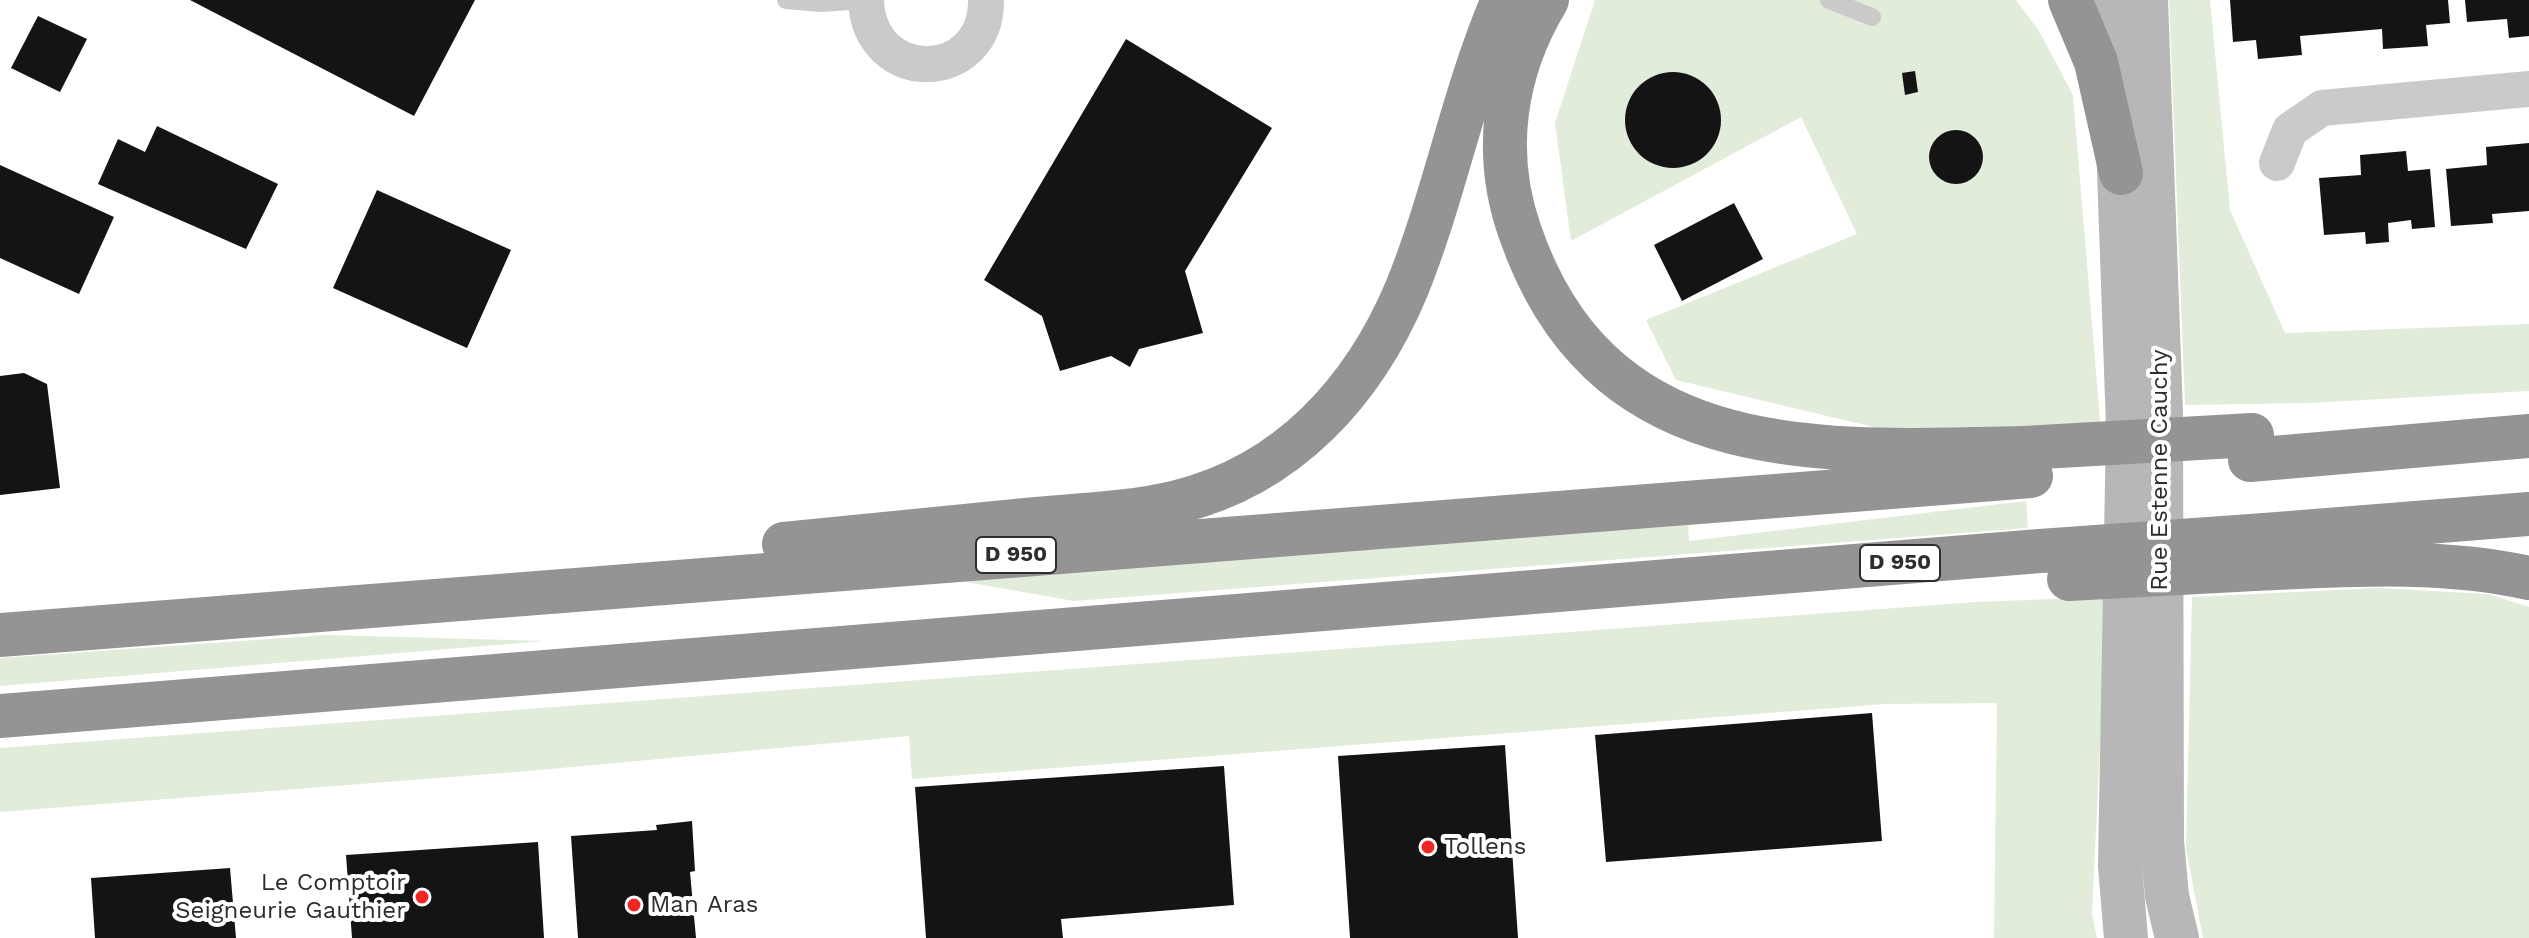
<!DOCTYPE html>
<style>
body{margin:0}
canvas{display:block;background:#fff}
</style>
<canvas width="2529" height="938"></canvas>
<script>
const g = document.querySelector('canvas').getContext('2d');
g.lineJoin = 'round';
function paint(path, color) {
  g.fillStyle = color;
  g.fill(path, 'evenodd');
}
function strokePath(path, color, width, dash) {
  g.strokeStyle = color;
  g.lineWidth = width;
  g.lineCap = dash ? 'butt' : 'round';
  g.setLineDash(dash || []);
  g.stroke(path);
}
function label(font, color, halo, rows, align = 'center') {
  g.font = font + ' "Work Sans",sans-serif';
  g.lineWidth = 8;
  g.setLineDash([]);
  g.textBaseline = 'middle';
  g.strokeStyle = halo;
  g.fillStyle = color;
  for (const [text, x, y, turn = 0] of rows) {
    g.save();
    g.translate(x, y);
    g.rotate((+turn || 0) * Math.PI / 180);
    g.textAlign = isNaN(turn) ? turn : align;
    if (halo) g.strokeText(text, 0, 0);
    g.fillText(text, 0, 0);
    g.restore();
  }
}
paint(new Path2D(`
 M 1595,0 L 2016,0 L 2039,31 L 2073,95 L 2101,431 L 1907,435 L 1676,380 L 1646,320 L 1857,234 L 1801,117 L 1571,241 L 1555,123 Z
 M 2169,0 L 2210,0 L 2230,210 L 2285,333 L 2529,324 L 2529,391 L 2308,403 L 2185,405 Z
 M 2026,501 L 2028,528 L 1074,601 L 960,581 L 1688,525 L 1689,541 Z
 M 2379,588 L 2488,594 L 2529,607 L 2529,938 L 2203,938 L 2186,849 L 2192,597 Z
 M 2107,597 L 2092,914 L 2097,938 L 1994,938 L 1997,703 L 1885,704 L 912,779 L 909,736 L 528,771 L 0,812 L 0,748 L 1976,602 Z
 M 326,635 L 545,641 L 0,686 L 0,658 Z`), '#e2ecda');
paint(new Path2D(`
 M 190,0 L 475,0 L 414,116 Z
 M 2230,0 L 2448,0 L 2450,23 L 2426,25 L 2428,46 L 2383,49 L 2382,29 L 2300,36 L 2302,55 L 2258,59 L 2256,40 L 2233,42 Z
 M 2465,0 L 2529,0 L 2529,36 L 2509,38 L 2507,19 L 2467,22 Z
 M 38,16 L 87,39 L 60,92 L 11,68 Z
 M 1126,39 L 1272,128 L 1185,271 L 1203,333 L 1139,349 L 1130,367 L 1111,356 L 1060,371 L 1042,316 L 984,280 Z
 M 1915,71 L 1918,92 L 1905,95 L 1902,73 Z
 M1625 120a48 48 0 1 1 96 0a48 48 0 1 1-96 0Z
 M 157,126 L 278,184 L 246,249 L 98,184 L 118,139 L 145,152 Z
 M1929 157a27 27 0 1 1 54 0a27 27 0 1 1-54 0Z
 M 2529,143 L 2529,211 L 2492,214 L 2493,223 L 2451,226 L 2446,169 L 2487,165 L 2486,147 Z
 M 2406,151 L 2408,171 L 2430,169 L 2435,227 L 2412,229 L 2411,220 L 2388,223 L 2389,242 L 2366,244 L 2365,232 L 2324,235 L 2319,178 L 2361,175 L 2360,155 Z
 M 0,165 L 114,217 L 79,294 L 0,258 Z
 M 377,190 L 511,250 L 467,348 L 333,288 Z
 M 1734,203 L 1763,259 L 1682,301 L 1654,245 Z
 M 24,373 L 47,384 L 60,488 L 0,495 L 0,376 Z
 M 1872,713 L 1882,841 L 1606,862 L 1595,735 Z
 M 1505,745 L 1518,938 L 1350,938 L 1338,756 Z
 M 1224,766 L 1234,905 L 1061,919 L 1063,938 L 926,938 L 915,787 Z
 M 692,821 L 695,871 L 690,872 L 696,938 L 578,938 L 571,836 L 657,830 L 656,825 Z
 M 538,842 L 544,938 L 352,938 L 346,855 Z
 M 230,868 L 236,938 L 95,938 L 91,878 Z`), '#141414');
strokePath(new Path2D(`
 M 786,0 L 821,3 L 863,0
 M 1829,0 L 1872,17`), '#cacaca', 18);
strokePath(new Path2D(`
 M 866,0 C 869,87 987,84 986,0
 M 2277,163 L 2290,130 L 2322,108 L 2529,89`), '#cacaca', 36);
strokePath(new Path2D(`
 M 2113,0 L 2128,427 L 2120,866 L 2126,938
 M 2146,0 L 2161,413 L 2162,841 L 2167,896 L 2177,938`), '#b7b7b7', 44);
strokePath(new Path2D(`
 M 1547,0 C 1504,71 1492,153 1520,232 C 1601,467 1816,453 2024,448
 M 2070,0 L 2096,62 L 2121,173
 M 2250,460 L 2529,436
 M 2265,535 L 2529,514
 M 784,544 C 865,536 945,528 1026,520 C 1076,515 1128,514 1177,502 C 1288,475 1364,391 1407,288 C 1445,194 1463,93 1503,0
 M 2254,569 C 2345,565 2440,558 2529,578
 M 0,635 L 2031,476
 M 0,716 L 2040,551`), '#949494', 44);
strokePath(new Path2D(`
 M 2024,448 L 2252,435
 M 2040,551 L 2265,535
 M 2069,579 L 2254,569`), '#949494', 44);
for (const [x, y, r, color] of [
 [1428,847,8,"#ef2624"],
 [422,897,8,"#ef2624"],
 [634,905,8,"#ef2624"]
]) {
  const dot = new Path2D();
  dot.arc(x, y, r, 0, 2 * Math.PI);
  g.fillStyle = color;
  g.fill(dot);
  strokePath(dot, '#fff', 3);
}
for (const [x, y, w] of [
 [1016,555,80],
 [1900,563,80]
]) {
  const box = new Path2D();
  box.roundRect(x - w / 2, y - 18, w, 36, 6);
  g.fillStyle = '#fff';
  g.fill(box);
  strokePath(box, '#2d2d2d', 2);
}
label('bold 22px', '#2d2d2d', null, [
 ["D 950",1016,555],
 ["D 950",1900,563]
]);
label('24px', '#2d2d2d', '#fff', [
 ["Rue Estenne Cauchy",2160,470,-90]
]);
label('24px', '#2d2d2d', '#fff', [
 ["Tollens",1444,847],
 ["Le Comptoir",406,883,"right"],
 ["Seigneurie Gauthier",406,911,"right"],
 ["Man Aras",650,905]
], 'left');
</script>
